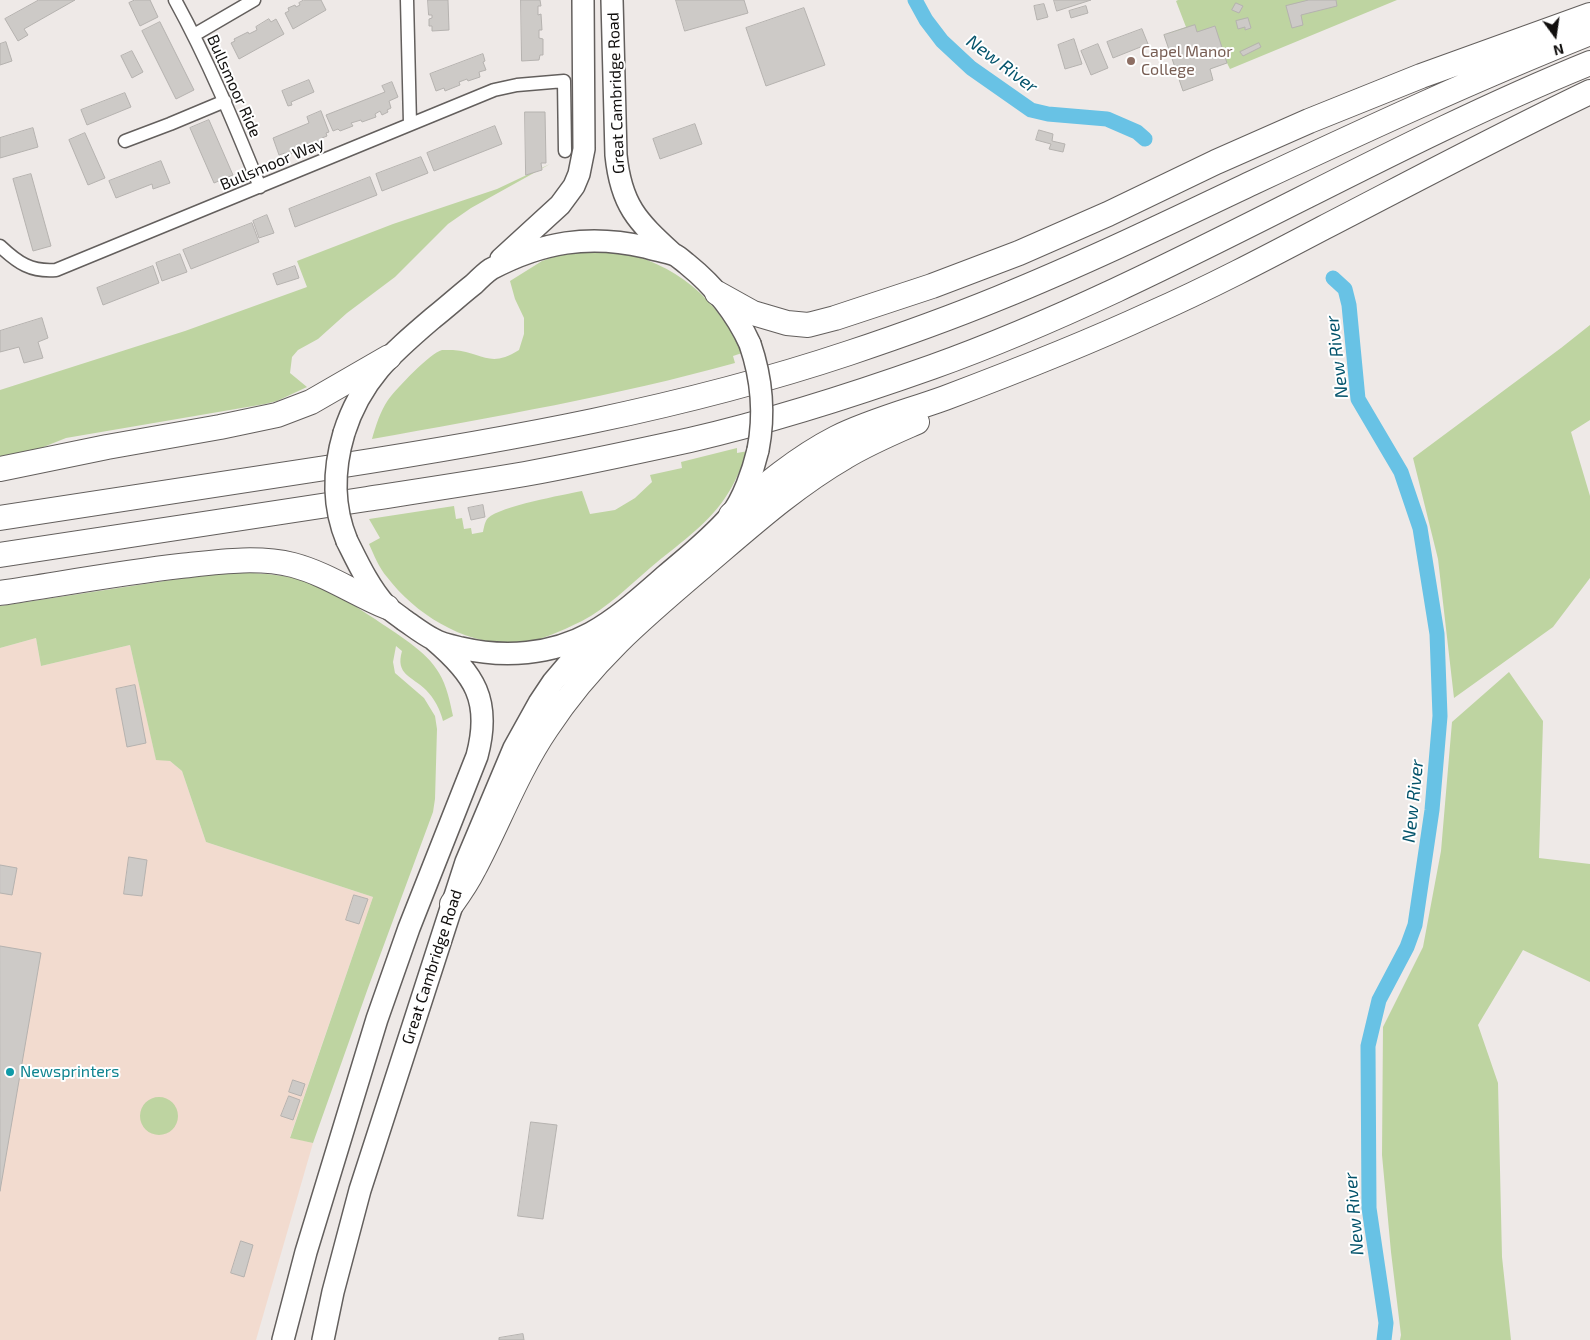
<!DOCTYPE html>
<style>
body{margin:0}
#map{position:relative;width:1590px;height:1340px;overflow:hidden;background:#eee9e7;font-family:"Exo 2",sans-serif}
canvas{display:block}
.north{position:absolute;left:1530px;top:10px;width:50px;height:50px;-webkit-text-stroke:4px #fff;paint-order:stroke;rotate:166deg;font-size:14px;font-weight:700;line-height:20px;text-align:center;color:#110f0e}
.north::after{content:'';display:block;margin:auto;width:18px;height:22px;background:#110f0e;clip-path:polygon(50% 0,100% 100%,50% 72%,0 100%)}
</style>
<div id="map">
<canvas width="1590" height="1340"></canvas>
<div class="north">N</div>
</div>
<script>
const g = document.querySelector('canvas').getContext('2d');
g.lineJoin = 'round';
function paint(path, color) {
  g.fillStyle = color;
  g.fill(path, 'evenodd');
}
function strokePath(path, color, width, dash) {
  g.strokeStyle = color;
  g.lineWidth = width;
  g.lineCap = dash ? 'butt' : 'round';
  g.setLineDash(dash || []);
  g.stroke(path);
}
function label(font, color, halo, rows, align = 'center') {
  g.font = font + ' "Exo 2",sans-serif';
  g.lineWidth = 4;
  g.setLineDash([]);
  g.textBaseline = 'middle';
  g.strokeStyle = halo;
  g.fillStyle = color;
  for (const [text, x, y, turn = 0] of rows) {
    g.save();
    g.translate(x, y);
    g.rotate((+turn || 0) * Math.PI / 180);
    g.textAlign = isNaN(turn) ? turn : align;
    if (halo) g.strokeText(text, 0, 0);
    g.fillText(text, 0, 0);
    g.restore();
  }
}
paint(new Path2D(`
 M 36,638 L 41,666 L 130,645 L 156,759 L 170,761 L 182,771 L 206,842 L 373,897 L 290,1137 L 313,1143 L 256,1340 L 0,1340 L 0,648 Z`), '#f2dbcf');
paint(new Path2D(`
 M 1178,0 L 1397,0 L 1230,69 L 1227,63 L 1210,69 L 1213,80 L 1183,91 L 1164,35 L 1186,27 L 1176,1 Z
 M 550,164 L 471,208 L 448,224 L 395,277 L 347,313 L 318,339 L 298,350 L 292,357 L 290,373 L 307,387 L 277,401 L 265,404 L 66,438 L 31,452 L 0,459 L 0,390 L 185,331 L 307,287 L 297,261 L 393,224 L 497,189 Z
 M 589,251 C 598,251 607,250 616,252 C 674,261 719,300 742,353 L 733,356 L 735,363 C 616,396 494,417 372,439 C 376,425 380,412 388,400 C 396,389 430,353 442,350 C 445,350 450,350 453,350 C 483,352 489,369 519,350 L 524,334 L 524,318 L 515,299 L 510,281 L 542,261 L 563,254 Z
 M 1590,325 L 1590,420 L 1571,432 L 1590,496 L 1590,578 L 1553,627 L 1454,698 L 1438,559 L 1413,458 L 1561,348 Z
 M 737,448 L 737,453 L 748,451 C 741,467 735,484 725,498 C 706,526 676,546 650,568 C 629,586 607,608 582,621 C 561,631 537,643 514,643 C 465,645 416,615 387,577 C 379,568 374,555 369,544 L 380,538 L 369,519 L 454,506 L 456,519 L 462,518 L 464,529 L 471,528 L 472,534 L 483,532 C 484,527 485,521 488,518 C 501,506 563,495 582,491 L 590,514 L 615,510 L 635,498 L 652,482 L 650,475 L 682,468 L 681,462 Z
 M 241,572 C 266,574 292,575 316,584 C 337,593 356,607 375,619 C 395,633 427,651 439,673 C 447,686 450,702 453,716 L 443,721 C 440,709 434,698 426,690 C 412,676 395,675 402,651 L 396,646 L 393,662 L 395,673 L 424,698 L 435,716 L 437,729 L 435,799 L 433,812 L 368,988 L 313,1143 L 290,1138 L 373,897 L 206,842 L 182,771 L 170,761 L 156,760 L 130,645 L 41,666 L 36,638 L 0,648 L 0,606 L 204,575 Z
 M 1509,672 L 1543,721 L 1539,858 L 1590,864 L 1590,982 L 1523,950 L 1478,1025 L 1498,1083 L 1502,1257 L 1511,1340 L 1400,1340 L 1401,1335 L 1391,1252 L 1382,1155 L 1383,1027 L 1423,947 L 1441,851 L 1452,722 Z
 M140 1116a19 19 0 1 1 38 0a19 19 0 1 1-38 0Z`), '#bed4a1');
strokePath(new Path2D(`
 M 915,0 L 926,20 L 942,41 L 971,68 L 1031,110 L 1048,114 L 1107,119 L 1137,132 L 1145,139
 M 1333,278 L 1345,289 L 1349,305 L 1358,399 L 1401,472 L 1420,528 L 1437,634 L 1440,716 L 1432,810 L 1415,925 L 1407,947 L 1379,1000 L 1368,1046 L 1369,1208 L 1386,1323 L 1384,1340`), '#68c2e5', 15);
const building = new Path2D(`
 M 39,0 L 75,0 L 24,29 L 28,35 L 18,41 L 5,19 Z
 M 135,0 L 150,0 L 158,17 L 140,26 L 129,3 Z
 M 304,0 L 321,0 L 326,10 L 293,29 L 285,13 L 289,11 L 288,8 L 295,5 L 296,7 L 300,5 L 299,3 Z
 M 428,0 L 448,0 L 449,30 L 432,31 L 432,26 L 429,26 L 429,19 L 432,18 L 432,15 L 429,15 Z
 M 521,0 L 540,0 L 541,6 L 538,6 L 538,15 L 541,14 L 542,30 L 539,30 L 539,38 L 543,39 L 543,55 L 540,55 L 539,60 L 522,61 Z
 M 676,0 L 744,0 L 748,13 L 685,31 Z
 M 1054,0 L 1091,0 L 1057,11 Z
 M 1309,0 L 1336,0 L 1337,6 L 1301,15 L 1303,25 L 1292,28 L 1286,6 Z
 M 1236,3 L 1243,6 L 1239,13 L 1232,10 Z
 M 1044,4 L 1048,17 L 1037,20 L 1034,6 Z
 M 1086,6 L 1088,13 L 1071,18 L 1069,11 Z
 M 804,8 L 825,65 L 766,86 L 746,28 Z
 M 1248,18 L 1251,28 L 1245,30 L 1245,27 L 1238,29 L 1236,21 Z
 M 269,19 L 271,22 L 276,19 L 284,34 L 239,59 L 231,43 L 235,41 L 234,39 L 248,32 L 249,34 L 257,30 L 256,27 Z
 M 160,22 L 194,90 L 176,99 L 142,31 Z
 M 1195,25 L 1197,32 L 1215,26 L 1227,63 L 1210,69 L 1213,80 L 1183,91 L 1164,35 Z
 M 1142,29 L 1148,44 L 1113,58 L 1107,42 Z
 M 1074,39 L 1082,64 L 1065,69 L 1058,45 Z
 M 6,42 L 12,61 L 0,65 L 0,44 Z
 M 1259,43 L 1261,47 L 1243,56 L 1240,52 Z
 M 1098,44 L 1108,68 L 1091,75 L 1081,51 Z
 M 132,51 L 143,72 L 132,78 L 121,56 Z
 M 483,54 L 485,61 L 483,62 L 486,70 L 479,72 L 480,77 L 468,81 L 467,79 L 459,82 L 460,85 L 445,91 L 444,88 L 436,91 L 430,74 Z
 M 309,80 L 314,92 L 291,102 L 292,105 L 288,106 L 282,91 Z
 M 392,82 L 398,97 L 389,101 L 391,108 L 387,110 L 388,112 L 382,115 L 380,111 L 375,114 L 376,117 L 362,122 L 361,120 L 351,123 L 353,126 L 340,131 L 338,129 L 333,131 L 326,115 L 385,92 L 382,86 Z
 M 125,93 L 131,107 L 87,125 L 81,110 Z
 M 321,111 L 329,132 L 326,133 L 327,136 L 322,138 L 323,140 L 309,146 L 308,143 L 298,147 L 300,150 L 286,156 L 285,153 L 279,155 L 273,138 L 309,123 L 307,117 Z
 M 525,112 L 545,112 L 546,163 L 541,163 L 542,170 L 526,175 Z
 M 209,120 L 233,175 L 214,183 L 190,128 Z
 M 695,124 L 702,144 L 660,159 L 653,139 Z
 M 495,126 L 502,144 L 434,171 L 427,153 Z
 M 33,128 L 38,147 L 0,158 L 0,138 Z
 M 1039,130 L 1053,134 L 1052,141 L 1065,144 L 1063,152 L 1049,149 L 1051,144 L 1036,140 Z
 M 85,133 L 105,178 L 88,185 L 69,140 Z
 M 421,157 L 428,173 L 382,191 L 376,174 Z
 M 161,161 L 170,183 L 153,189 L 152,184 L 116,198 L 109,181 Z
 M 31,174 L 51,246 L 33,251 L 13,179 Z
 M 370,177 L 377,195 L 295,227 L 289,209 Z
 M 267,215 L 274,233 L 259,238 L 253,221 Z
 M 252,223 L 259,242 L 191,269 L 183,250 Z
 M 180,254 L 187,272 L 162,281 L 156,263 Z
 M 153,266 L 159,283 L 103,305 L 97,288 Z
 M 295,266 L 299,278 L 277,285 L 273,274 Z
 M 42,318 L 48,338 L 38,342 L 43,358 L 24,363 L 19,347 L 0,352 L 0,331 Z
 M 483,505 L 485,517 L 471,520 L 468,508 Z
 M 135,685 L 146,743 L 127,747 L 116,689 Z
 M 129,857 L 147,860 L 142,896 L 124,894 Z
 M 0,865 L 17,868 L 12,895 L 0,893 Z
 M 354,895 L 368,899 L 359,924 L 346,920 Z
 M 0,946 L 41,953 L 0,1191 Z
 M 293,1080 L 305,1084 L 301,1096 L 289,1092 Z
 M 289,1096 L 300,1100 L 293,1120 L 281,1116 Z
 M 531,1122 L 557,1125 L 543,1219 L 518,1216 Z
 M 241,1241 L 253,1245 L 244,1277 L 231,1273 Z
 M 523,1334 L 524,1340 L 499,1340 L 499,1338 Z`);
paint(building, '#cdcac7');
strokePath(building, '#b5b2af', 1);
const minor = new Path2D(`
 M 175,0 C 208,60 234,123 260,187
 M 407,0 L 410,123
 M 194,35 L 254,0
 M 125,141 L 170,124 L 225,101
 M 0,246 C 18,263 31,272 56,270 L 494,90 L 517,85 L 564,81 L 565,151`);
const trunk = new Path2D(`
 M 612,0 L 616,155 C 621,205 637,221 672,253
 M 501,259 L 560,205 L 574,186 L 579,174 L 584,149 L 583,0
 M 344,433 C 361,379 392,353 433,318 C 447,307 460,295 474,284 C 479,279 485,273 491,269 C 542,242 589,234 645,247 C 655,250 666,252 675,255 C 679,257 683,261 687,264 C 713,285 736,313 750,344
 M 347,541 C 358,563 369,587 386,606 C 391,611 398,615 404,620 C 413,626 423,634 433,639 C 441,644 452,646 461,648 C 504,658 551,655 591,633 C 618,618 642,596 666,575 C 687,557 711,538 730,516 C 743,500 753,471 758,450
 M 283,1340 L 306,1252 L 377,1019 L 409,928 L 477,756 C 492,700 474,674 434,640
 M 323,1340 L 333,1292 L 360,1190 L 466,862 L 514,748 L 539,703 L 553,682 L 570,662 L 606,624`);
const motorway = new Path2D(`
 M 717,293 L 753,313 L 787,323 L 808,325 L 835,318 L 932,286 L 1019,253 L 1108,214 L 1216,162 L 1309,121 L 1421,76 L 1590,15
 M 0,469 L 107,447 L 220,427 L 277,415 L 311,402 L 389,357
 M 731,515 C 764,486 797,458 836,438 C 870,421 909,411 945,398 C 1014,372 1083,345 1150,314 C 1209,288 1266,258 1323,228 C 1412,182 1500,135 1590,92
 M 0,518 C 111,501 222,484 332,467 C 507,440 681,409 849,353 C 900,336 950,318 999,298 C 1085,263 1168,223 1252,183 C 1363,131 1475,79 1590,33
 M 0,555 C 122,536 245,518 367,499 C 419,491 472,483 525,474 C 580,464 635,452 690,440 C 772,421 853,395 932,367 C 1160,285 1366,154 1590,63
 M 0,593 C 60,584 120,573 180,566 C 217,562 257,556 293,565 C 327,574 355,594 387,607
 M 452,904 C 460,893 468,881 474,869 C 499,822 517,772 547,728 C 590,662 642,618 701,568 C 747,529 793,487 845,457 C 868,443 892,433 917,422`);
strokePath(minor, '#635f5d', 15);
strokePath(trunk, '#635f5d', 24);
strokePath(motorway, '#635f5d', 26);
strokePath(minor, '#fff', 12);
strokePath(trunk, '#fff', 21);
strokePath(motorway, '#fff', 24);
const trunkBridge = new Path2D(`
 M 750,344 C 762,379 765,414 758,450
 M 344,433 C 333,470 332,505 347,541`);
strokePath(trunkBridge, '#635f5d', 24, []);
strokePath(trunkBridge, '#fff', 21);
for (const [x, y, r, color] of [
 [1131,61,5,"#8d6e63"],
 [10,1072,5,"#0f9aa8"]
]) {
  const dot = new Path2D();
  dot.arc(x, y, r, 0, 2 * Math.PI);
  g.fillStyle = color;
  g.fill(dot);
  strokePath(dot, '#fff', 2);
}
label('16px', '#785e54', '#fff', [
 ["Capel Manor",1141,52],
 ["College",1141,70]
], 'left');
label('16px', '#110f0e', '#fff', [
 ["Bullsmoor Ride",234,86,66],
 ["Great Cambridge Road",616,93,-92],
 ["Bullsmoor Way",272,164,-23],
 ["Great Cambridge Road",432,967,-72]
]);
label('16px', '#0d838f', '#fff', [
 ["Newsprinters",20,1072]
], 'left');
label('italic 18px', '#03536b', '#fff', [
 ["New River",1002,64,37],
 ["New River",1337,357,-97],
 ["New River",1413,801,-84],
 ["New River",1354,1214,-95]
]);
</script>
